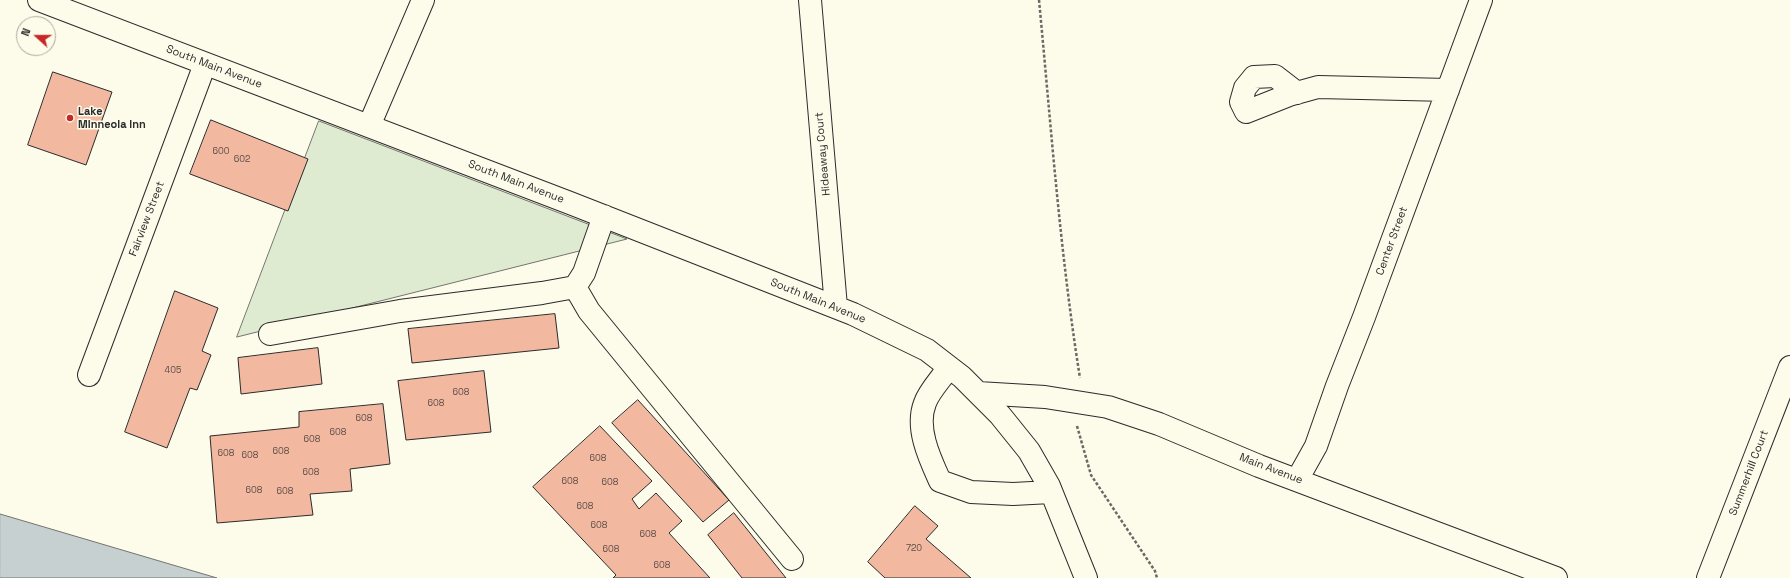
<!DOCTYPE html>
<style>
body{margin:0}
#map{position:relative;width:1790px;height:578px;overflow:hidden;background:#fdfbea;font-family:"Space Grotesk",sans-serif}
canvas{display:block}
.north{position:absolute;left:16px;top:16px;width:40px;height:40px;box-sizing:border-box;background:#fdfbea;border:1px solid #a9a89e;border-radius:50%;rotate:291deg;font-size:11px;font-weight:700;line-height:16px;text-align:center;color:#2b2b2b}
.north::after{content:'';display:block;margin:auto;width:14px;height:18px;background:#c62828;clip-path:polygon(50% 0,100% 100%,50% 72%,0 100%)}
</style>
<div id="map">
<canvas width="1790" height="578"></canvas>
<div class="north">N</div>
</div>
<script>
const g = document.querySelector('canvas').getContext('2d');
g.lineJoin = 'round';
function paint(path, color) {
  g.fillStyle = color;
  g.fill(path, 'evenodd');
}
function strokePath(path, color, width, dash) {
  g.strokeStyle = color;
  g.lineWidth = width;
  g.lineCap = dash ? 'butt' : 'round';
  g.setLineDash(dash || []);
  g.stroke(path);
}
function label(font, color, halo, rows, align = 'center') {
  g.font = font + ' "Space Grotesk",sans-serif';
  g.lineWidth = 3;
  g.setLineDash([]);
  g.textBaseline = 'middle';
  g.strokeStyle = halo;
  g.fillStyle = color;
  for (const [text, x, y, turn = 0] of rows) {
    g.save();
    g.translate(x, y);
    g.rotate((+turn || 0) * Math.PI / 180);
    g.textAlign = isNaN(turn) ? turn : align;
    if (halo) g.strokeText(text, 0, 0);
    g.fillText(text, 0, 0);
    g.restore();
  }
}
const green = new Path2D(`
 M 319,121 L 627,239 L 237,337 Z`);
paint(green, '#deebd1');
strokePath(green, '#74746e', 1);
const water = new Path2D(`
 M 0,514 L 217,578 L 0,578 Z`);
paint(water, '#c7d0d0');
strokePath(water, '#74746e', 1);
const building = new Path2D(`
 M 53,72 L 112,92 L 86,165 L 28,145 Z
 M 211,120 L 308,159 L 288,211 L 190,174 Z
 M 175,291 L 218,308 L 202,351 L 211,355 L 197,390 L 190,388 L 167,448 L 125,432 Z
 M 555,314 L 559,348 L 412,363 L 408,329 Z
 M 318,348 L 322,384 L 241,394 L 238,358 Z
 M 484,371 L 491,432 L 406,440 L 398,381 Z
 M 638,400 L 729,500 L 703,522 L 612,423 Z
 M 383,404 L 390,464 L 350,469 L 352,491 L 310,494 L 313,515 L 217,523 L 210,436 L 299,427 L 299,412 Z
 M 600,426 L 652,481 L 632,499 L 639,509 L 656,493 L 682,521 L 669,533 L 710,578 L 613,578 L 616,575 L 533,487 Z
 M 915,506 L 938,526 L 926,539 L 971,578 L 885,578 L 868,562 Z
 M 734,513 L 786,578 L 742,578 L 708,535 Z`);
paint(building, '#f2b8a0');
strokePath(building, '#2b2b2b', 1);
const minor = new Path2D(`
 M 39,0 L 570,203 L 853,314 L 927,350 L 962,377 L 1000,415 L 1029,451 L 1049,486 L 1086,578
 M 810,0 L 836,307
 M 1297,93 L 1275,76 L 1254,77 L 1245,88 L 1241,102 L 1246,112 L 1289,95 L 1318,87 L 1448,90
 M 369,126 L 423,0
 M 575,287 L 589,311 L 792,559
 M 270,334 L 400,311 L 542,293 L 575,287 L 584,273 L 604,216
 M 949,367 C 942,378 929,391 925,403 C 915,428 930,459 940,481 L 971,492 L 1013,494 L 1051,492
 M 89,375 L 205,64
 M 978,393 L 1045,397 L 1108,407 L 1159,424 L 1259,466 L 1556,578
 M 1297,480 L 1316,446 L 1337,386 L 1364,317 L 1481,0
 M 1708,578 L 1790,367`);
strokePath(minor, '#2b2b2b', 24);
strokePath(new Path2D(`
 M 1039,0 C 1051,126 1060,253 1080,378
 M 1077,426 L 1091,475 L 1155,571 L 1157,578`), '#6a6964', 2.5, [3, 2]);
strokePath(minor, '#fdfbea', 22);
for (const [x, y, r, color] of [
 [70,118,4,"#c62828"]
]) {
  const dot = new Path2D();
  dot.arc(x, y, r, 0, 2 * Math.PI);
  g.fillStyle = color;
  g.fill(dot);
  strokePath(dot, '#fdfbea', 1.5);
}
label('9px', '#5d4e48', null, [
 ["600",221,152],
 ["602",242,160],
 ["405",173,371],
 ["608",461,393],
 ["608",436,404],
 ["608",364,419],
 ["608",338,433],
 ["608",312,440],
 ["608",281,452],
 ["608",226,454],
 ["608",250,456],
 ["608",598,459],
 ["608",311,473],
 ["608",570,482],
 ["608",610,483],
 ["608",254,491],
 ["608",285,492],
 ["608",585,507],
 ["608",599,526],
 ["608",648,535],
 ["720",914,549],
 ["608",611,550],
 ["608",662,566]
]);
label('11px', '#2b2b2b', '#fdfbea', [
 ["South Main Avenue",214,67,21],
 ["Hideaway Court",823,154,-95],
 ["South Main Avenue",516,182,21],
 ["Fairview Street",147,219,-69],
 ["Center Street",1392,241,-70],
 ["South Main Avenue",818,301,22],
 ["Main Avenue",1271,469,21],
 ["Summerhill Court",1749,473,-69]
]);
label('bold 11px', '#2b2b2b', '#fdfbea', [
 ["Lake",78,112],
 ["Minneola Inn",78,125]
], 'left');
</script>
